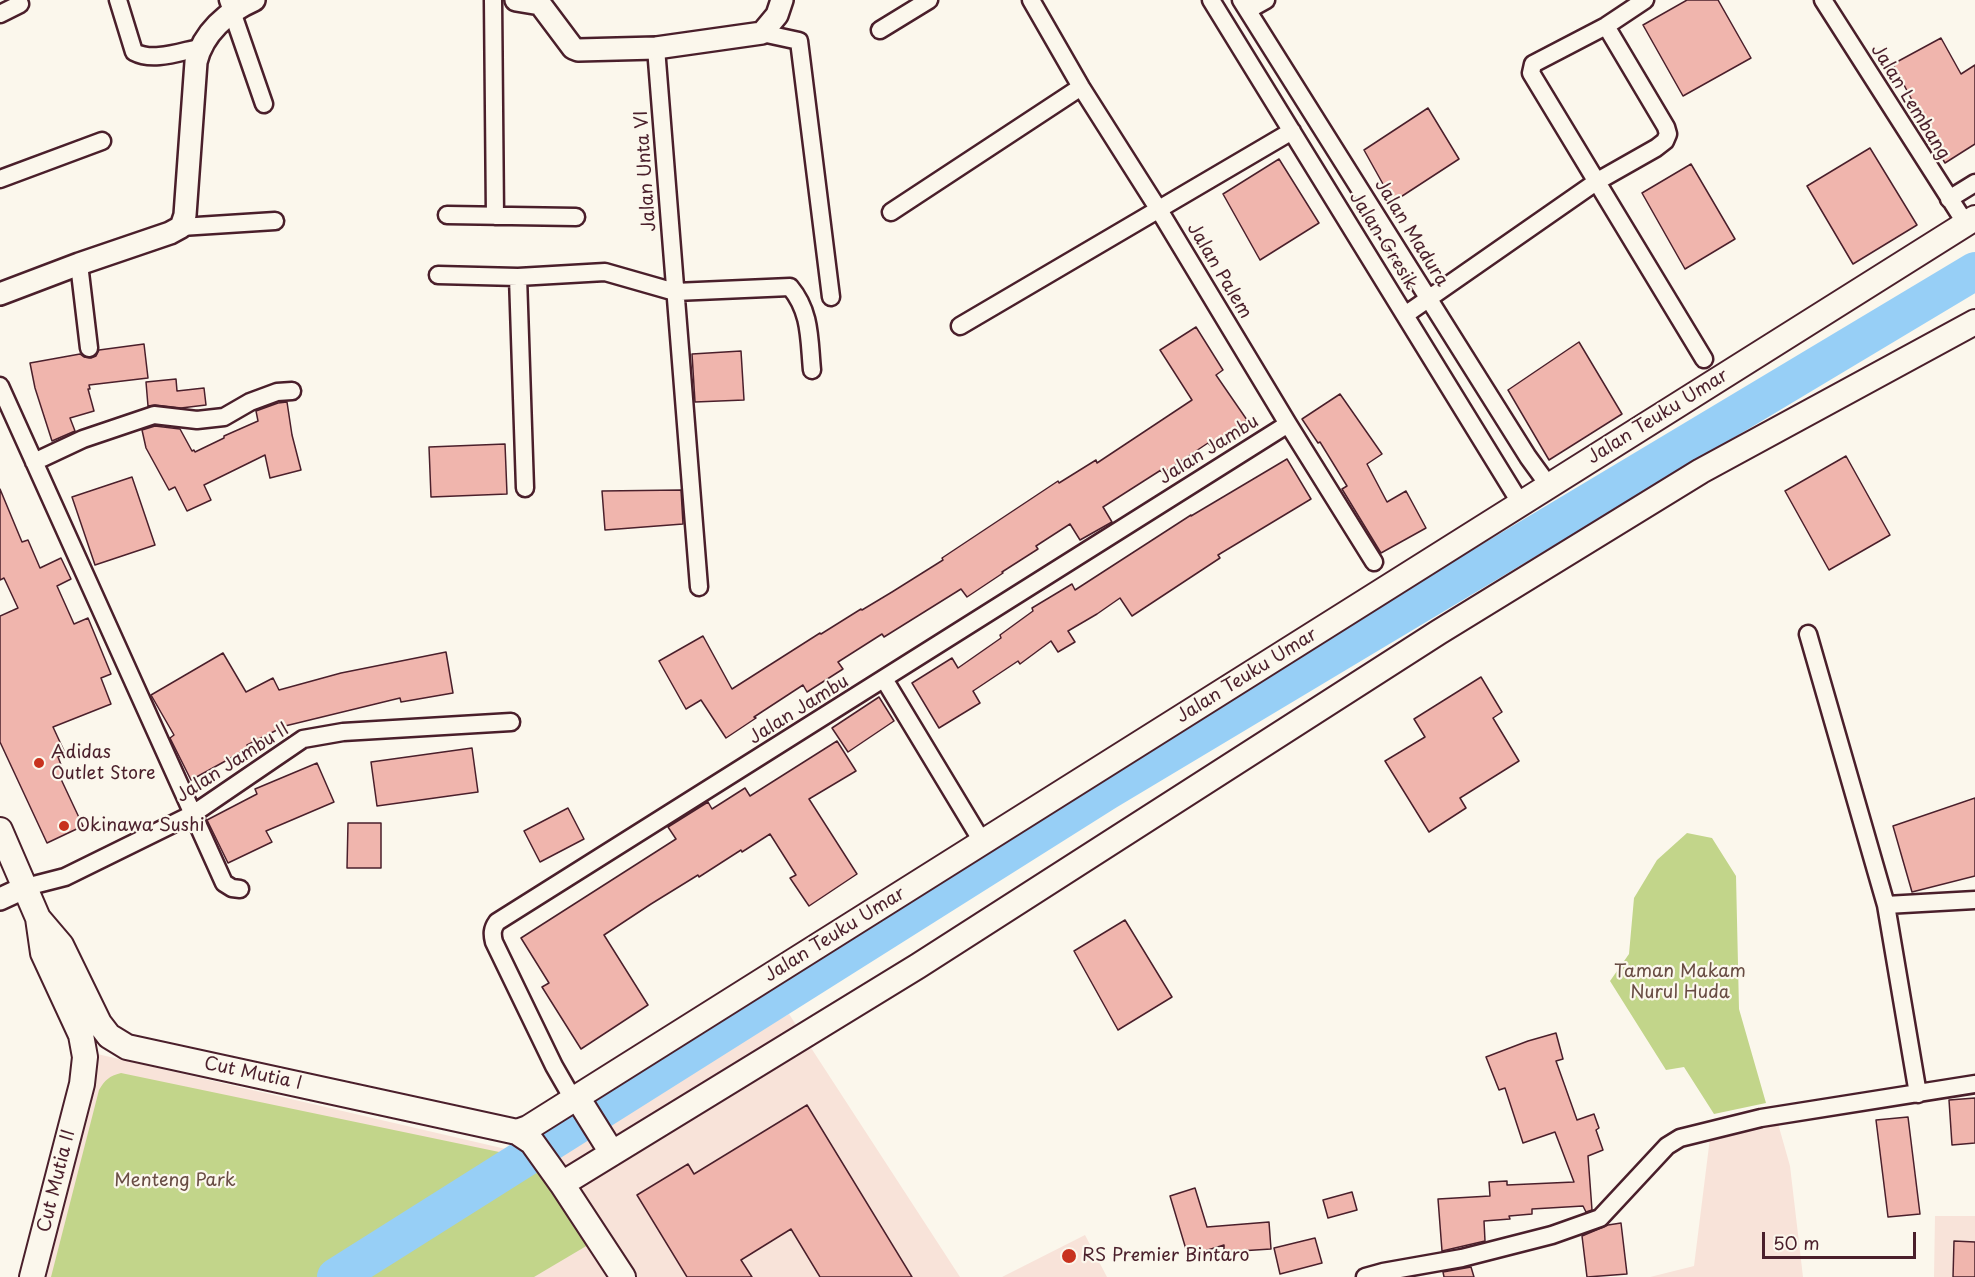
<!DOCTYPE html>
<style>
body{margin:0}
#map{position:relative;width:1975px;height:1277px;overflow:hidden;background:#fbf7ec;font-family:"Playpen Sans",sans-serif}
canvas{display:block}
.scale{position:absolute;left:1762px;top:1232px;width:154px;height:27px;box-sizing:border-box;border:3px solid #4a1f2b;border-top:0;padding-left:8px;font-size:18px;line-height:21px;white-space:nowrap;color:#4a1f2b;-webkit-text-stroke:4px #fbf7ec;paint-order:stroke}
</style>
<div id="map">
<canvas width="1975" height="1277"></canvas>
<div class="scale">50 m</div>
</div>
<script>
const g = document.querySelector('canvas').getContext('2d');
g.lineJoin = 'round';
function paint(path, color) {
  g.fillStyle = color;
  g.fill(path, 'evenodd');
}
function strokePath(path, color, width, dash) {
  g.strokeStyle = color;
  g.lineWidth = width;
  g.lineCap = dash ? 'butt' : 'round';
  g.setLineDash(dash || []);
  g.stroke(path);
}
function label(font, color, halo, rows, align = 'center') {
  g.font = font + ' "Playpen Sans",sans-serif';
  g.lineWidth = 4.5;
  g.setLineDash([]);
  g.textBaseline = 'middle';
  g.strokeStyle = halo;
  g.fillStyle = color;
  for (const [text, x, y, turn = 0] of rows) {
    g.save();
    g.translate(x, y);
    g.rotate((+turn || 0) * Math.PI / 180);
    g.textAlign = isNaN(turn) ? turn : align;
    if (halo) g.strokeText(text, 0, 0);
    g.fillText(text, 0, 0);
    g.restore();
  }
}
paint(new Path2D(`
 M 789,1014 L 960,1277 L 42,1277 L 93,1053 L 536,1156 Z
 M 1777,1120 L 1790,1166 L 1803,1277 L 1650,1277 L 1694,1266 L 1710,1138 Z
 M 1935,1216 L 1975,1216 L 1975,1277 L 1934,1277 Z
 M 1085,1235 L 1107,1277 L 1002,1277 Z`), '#f8e3d9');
paint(new Path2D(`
 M 1687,833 L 1712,838 L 1736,876 L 1739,1009 L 1766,1103 L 1714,1114 L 1684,1067 L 1666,1070 L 1610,981 L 1629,954 L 1634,898 L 1657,860 Z
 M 121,1073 L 528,1158 L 588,1245 L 534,1277 L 51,1277 L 99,1090 C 105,1080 109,1076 121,1073 Z`), '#c2d58a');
strokePath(new Path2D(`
 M 336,1277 L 1107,791 L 1975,271`), '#97cff6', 38);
const building = new Path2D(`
 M 1687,0 L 1718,0 L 1751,58 L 1683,96 L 1643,25 Z
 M 1941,38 L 1961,74 L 1975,65 L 1975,144 L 1945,163 L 1911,106 L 1914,104 L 1893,64 Z
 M 1428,108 L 1459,159 L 1393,202 L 1364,150 Z
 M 1870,148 L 1917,225 L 1853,264 L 1807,186 Z
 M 1279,159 L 1319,223 L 1260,260 L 1223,194 Z
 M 1691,164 L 1735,239 L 1685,269 L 1642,193 Z
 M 1196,327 L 1223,370 L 1216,375 L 1247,420 L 1211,446 L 1208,443 L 1163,473 L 1161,470 L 1103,507 L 1112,522 L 1080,540 L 1070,524 L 1036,546 L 1038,549 L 1002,572 L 1003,573 L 967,597 L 961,589 L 884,637 L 882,634 L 838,662 L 843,669 L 807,692 L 803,685 L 754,717 L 756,718 L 726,738 L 701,700 L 686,709 L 659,661 L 703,636 L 732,689 L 820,633 L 821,634 L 861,609 L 862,610 L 892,592 L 943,560 L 942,558 L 1058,481 L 1059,483 L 1096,460 L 1097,463 L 1192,400 L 1160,350 Z
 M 1579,342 L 1622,414 L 1549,460 L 1508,390 Z
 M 144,344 L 148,378 L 89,385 L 90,389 L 88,389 L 94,411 L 70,418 L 75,431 L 52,441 L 35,388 L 30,363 L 80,354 L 84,357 L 91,358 L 96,356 L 99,350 Z
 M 741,351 L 744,400 L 695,402 L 692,354 Z
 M 176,379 L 177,391 L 204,388 L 206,405 L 181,408 L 155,405 L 148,406 L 146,382 Z
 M 1340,394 L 1382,454 L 1367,464 L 1387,502 L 1406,491 L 1426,528 L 1381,553 L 1342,489 L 1347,486 L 1320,442 L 1318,443 L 1302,419 Z
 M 287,402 L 292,435 L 301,470 L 270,478 L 265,455 L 204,485 L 211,500 L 187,511 L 175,487 L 169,490 L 146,448 L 142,430 L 155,426 L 180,429 L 192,451 L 194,450 L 195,452 L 224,438 L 224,436 L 258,421 L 256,411 L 278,403 Z
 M 505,444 L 507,494 L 431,497 L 429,447 Z
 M 1846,456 L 1890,535 L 1829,570 L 1785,491 Z
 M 1287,459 L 1311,499 L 1218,555 L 1220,558 L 1132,616 L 1120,598 L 1097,614 L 1068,631 L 1075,642 L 1058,652 L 1051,641 L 1020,664 L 1018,661 L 973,691 L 980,703 L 939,728 L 912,683 L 952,658 L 958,668 L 1001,638 L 1000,635 L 1033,611 L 1032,608 L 1072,584 L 1075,590 L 1191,515 L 1191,516 Z
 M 132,477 L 155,545 L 95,565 L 72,497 Z
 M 0,489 L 22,542 L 28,540 L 40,568 L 61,558 L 71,579 L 57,586 L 74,624 L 88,618 L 111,674 L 101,678 L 111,704 L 53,727 L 65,753 L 58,757 L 65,775 L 60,777 L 83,826 L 47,843 L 0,742 L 0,616 L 18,608 L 4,578 L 0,580 Z
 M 681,490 L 683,524 L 605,530 L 602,491 Z
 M 446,652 L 453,693 L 401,702 L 400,698 L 285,726 L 247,745 L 249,748 L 191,780 L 170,738 L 174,735 L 151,695 L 223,653 L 246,692 L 273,678 L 279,690 L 341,673 Z
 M 1481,677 L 1502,712 L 1493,718 L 1519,761 L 1460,798 L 1466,808 L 1429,832 L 1385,761 L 1425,737 L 1414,719 Z
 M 879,697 L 894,721 L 848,752 L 832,728 Z
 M 837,741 L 856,771 L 809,799 L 857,874 L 809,906 L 790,878 L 796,875 L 770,834 L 742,852 L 741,850 L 699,877 L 698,875 L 651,904 L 604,935 L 648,1005 L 581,1049 L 542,987 L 549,983 L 521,938 L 676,839 L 668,827 L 708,802 L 712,809 L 745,788 L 750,796 Z
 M 472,748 L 478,792 L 377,806 L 371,762 Z
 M 317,763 L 334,802 L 266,831 L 272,842 L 228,863 L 207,820 L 257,794 L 255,789 Z
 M 1975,798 L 1975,876 L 1912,892 L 1893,826 Z
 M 568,808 L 584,839 L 540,862 L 524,831 Z
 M 348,823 L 381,823 L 381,868 L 347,868 Z
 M 1125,920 L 1172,997 L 1118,1030 L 1074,951 Z
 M 1556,1033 L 1563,1059 L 1556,1061 L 1577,1120 L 1594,1114 L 1599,1128 L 1596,1130 L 1603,1150 L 1588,1156 L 1592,1210 L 1586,1212 L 1583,1206 L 1532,1209 L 1532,1214 L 1509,1216 L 1510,1219 L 1484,1221 L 1485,1241 L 1442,1251 L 1438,1199 L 1490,1196 L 1489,1182 L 1507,1181 L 1507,1185 L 1574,1182 L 1555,1132 L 1523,1143 L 1505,1088 L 1499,1090 L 1486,1057 L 1528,1041 Z
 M 1975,1098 L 1975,1143 L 1952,1145 L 1949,1100 Z
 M 807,1105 L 912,1277 L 820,1277 L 791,1229 L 741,1260 L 752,1277 L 687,1277 L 637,1195 L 688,1164 L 694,1174 Z
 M 1908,1117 L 1920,1214 L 1888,1217 L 1876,1120 Z
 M 1195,1188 L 1207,1227 L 1269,1222 L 1271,1249 L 1224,1252 L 1224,1245 L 1188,1256 L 1170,1196 Z
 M 1352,1192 L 1357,1210 L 1328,1218 L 1323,1200 Z
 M 1621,1223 L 1627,1274 L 1587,1277 L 1582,1236 L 1608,1225 Z
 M 1315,1238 L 1322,1263 L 1280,1274 L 1274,1248 Z
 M 1954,1241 L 1975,1242 L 1975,1277 L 1953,1277 Z
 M 1471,1267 L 1474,1277 L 1444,1277 L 1443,1272 Z`);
paint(building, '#f0b5ad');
strokePath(building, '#4a1f2b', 1.5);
const minor = new Path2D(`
 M 118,0 L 134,52 C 153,62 179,52 199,48
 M 228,0 L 264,104
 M 493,0 L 495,216
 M 1031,0 L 1081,87 L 1159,210 L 1288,424 L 1374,562
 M 1211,0 L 1521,504
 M 1241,0 L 1528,457 L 1549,486
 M 1645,0 L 1606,26 L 1533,64 L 1531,73 L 1704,359
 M 1823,0 L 1966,224
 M 1248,10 L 1266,0
 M 0,14 L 20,4
 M 880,30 L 929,0
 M 762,33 L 799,41 L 831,297
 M 656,48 L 699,587
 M 0,179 L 102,141
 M 1949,199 L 1975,183
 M 891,212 L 1081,87
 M 447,215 L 576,217
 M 181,227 L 275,221
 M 79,264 L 89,348
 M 438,275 L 518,277
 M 1405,315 L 1596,182 L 1656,148 L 1665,141 L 1668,134 L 1666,127 L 1606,26
 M 960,326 L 1292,131
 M 0,386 L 224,883 L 232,888 L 240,889
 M 34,462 L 83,439 L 154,415 L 197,420 L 224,417 L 250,402 L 277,392 L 292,391
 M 525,488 L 518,277 L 605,272 L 675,292 L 790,287 C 811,312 809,339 812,370
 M 1808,634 L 1886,905 L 1918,1094
 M 884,679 L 983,843
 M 26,887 L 65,877 L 193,814 L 303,739 L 343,732 L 511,722
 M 1886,905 L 1975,900
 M 573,1099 L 554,1066 L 494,942 C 492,934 492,929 497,922 L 1288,424
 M 1365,1277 L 1383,1272 L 1462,1258 L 1552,1235 L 1600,1218 L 1667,1146 L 1680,1138 L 1761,1118 L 1975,1084`);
const tertiary = new Path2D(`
 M 516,0 L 540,4 L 573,48 L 578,50 L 656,48 L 762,33 L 777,15 L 782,0
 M 0,294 L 79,264 L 170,233 L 181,227 L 185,215 L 196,62 C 203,33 227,12 254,0
 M 0,899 L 26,887`);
const secondary = new Path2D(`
 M 0,830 L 38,918 L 43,953 L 81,1035 L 85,1057 L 82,1084 L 32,1277
 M 38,918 L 61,945 L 99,1023 L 109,1036 L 127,1047 L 517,1132 L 532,1142 L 562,1184 L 623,1277
 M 577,1097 L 612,1153
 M 517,1132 L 528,1128 L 1975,218
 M 562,1184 L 918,966 L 1439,632 L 1701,471 L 1975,322`);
strokePath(minor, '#4a1f2b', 21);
strokePath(tertiary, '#4a1f2b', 26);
strokePath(secondary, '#4a1f2b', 28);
strokePath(minor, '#fbf7ec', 16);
strokePath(tertiary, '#fbf7ec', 21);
strokePath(secondary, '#fbf7ec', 24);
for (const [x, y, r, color] of [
 [39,763,6,"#c8321e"],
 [64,826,6,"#c8321e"],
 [1069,1256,8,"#c8321e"]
]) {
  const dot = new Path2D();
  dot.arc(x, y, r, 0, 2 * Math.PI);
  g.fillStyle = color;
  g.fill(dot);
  strokePath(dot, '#fbf7ec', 2);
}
label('18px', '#4a1f2b', '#fbf7ec', [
 ["Jalan Lembang",1910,102,58],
 ["Jalan Unta VI",646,171,-94],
 ["Jalan Madura",1411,233,58],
 ["Jalan Gresik",1383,241,58],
 ["Jalan Palem",1219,271,59],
 ["Jalan Teuku Umar",1658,417,-32],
 ["Jalan Jambu",1209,450,-32],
 ["Jalan Teuku Umar",1247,676,-32],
 ["Jalan Jambu",799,710,-32],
 ["Jalan Jambu II",233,763,-33],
 ["Jalan Teuku Umar",835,935,-32],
 ["Cut Mutia I",253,1074,12],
 ["Cut Mutia II",57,1181,-76]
]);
label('18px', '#4a1f2b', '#fbf7ec', [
 ["Adidas",51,753],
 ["Outlet Store",51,774],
 ["Okinawa Sushi",76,826],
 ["RS Premier Bintaro",1082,1256]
], 'left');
label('18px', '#684c43', '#fbf7ec', [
 ["Taman Makam",1680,972],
 ["Nurul Huda",1680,993],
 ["Menteng Park",175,1181]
]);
</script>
